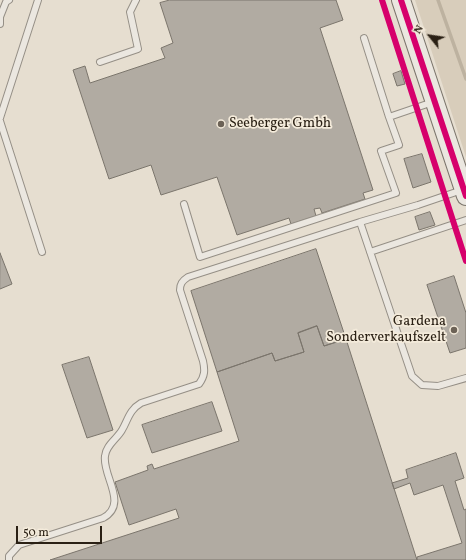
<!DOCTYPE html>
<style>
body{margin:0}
#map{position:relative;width:466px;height:560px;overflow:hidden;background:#e6ded0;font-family:Vollkorn,serif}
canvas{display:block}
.north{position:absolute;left:410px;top:16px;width:40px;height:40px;-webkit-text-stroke:3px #f4ebdb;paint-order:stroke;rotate:300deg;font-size:11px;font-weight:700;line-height:16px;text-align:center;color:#2a2014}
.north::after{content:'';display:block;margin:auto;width:14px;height:18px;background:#2a2014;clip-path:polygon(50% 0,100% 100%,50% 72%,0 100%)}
.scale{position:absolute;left:16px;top:526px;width:86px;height:18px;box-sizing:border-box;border:2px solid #2a2014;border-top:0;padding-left:5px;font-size:12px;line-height:14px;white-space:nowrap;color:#2a2014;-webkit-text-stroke:3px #f4ebdb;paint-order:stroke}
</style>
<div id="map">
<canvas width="466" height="560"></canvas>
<div class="north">N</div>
<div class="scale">50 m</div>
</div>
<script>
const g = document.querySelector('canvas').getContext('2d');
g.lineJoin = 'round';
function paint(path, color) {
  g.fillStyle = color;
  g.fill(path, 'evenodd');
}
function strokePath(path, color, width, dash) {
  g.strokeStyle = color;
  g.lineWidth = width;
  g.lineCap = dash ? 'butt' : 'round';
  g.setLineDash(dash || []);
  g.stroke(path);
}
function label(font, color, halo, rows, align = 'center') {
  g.font = font + ' Vollkorn,serif';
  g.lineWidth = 3.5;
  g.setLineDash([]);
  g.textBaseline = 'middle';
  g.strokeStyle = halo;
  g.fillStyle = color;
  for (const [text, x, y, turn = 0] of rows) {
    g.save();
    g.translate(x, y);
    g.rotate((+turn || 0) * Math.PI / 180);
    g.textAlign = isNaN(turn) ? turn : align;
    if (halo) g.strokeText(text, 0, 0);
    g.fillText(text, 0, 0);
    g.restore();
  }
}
paint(new Path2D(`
 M 415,0 L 466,0 L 466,157 Z`), '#d8cdbb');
strokePath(new Path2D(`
 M 438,0 L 466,79`), '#bdb2a0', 3.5);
const building = new Path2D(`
 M 170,0 L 336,0 L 343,20 L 320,28 L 373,190 L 363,193 L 365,199 L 322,213 L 320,208 L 314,209 L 316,216 L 291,224 L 289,218 L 237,235 L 217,177 L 161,195 L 151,165 L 109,179 L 73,70 L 85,66 L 90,83 L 165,58 L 161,48 L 173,43 L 160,3 Z
 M 401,71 L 405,84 L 397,86 L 393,74 Z
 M 422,154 L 431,182 L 413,188 L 404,159 Z
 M 430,212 L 435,225 L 419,230 L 415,217 Z
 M 316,249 L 346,339 L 324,346 L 317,326 L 298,333 L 304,352 L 275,361 L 272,353 L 217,372 L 191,291 Z
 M 0,253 L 12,284 L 0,289 Z
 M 454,276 L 466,313 L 466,348 L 450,353 L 427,285 Z
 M 317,326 L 324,346 L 346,339 L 417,560 L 50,560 L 179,518 L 176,509 L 129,525 L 115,482 L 148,470 L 147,466 L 152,464 L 154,469 L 239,441 L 217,372 L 272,353 L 275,361 L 304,352 L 298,333 Z
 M 89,357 L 113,430 L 87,438 L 62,365 Z
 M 212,402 L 222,431 L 152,453 L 142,425 Z
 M 456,453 L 464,478 L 455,481 L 464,510 L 466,509 L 466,560 L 417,560 L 417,557 L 462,543 L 443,485 L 414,495 L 410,483 L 394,489 L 392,483 L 408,478 L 406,470 Z`);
paint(building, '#b1aba2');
strokePath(building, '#7b756c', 1);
const lane = new Path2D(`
 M 0,24 L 0,17 L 6,2 L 9,0
 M 364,38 L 389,117 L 433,102
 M 100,62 L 138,49 L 130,12 L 136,0
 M 0,118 L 38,0
 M 0,121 L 42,252
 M 184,204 L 200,257 L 396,193 L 381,151 L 399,145 L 389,117
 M 360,222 L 418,205 L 462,190
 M 370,252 L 466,220
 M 9,560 L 9,556 L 19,545 L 103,518 C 129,504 102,476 105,456 C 106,445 117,439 122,430 C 128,420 129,410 141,403 L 199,384 C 205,376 205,370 203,361 L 180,290 C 180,284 182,281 188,277 L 360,222 L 412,376 L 422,385 L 438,386 L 466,378`);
const secondary = new Path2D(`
 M 401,0 L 466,196`);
strokePath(lane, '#958f86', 8);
strokePath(secondary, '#7b756c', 20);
strokePath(lane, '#ebe7e0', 6);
strokePath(secondary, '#ebe7e0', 18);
strokePath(new Path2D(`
 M 382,0 L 466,261
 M 401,0 L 466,196`), '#d6006c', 6);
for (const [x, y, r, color] of [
 [221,124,4,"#6c6256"],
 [454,330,4,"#6c6256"]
]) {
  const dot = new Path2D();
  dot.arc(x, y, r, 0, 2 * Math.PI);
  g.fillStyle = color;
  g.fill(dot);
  strokePath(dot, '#f4ebdb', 1.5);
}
label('14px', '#2a2014', '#f4ebdb', [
 ["Seeberger Gmbh",229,124],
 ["Gardena",446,322,"right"],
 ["Sonderverkaufszelt",446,338,"right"]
], 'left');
</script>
